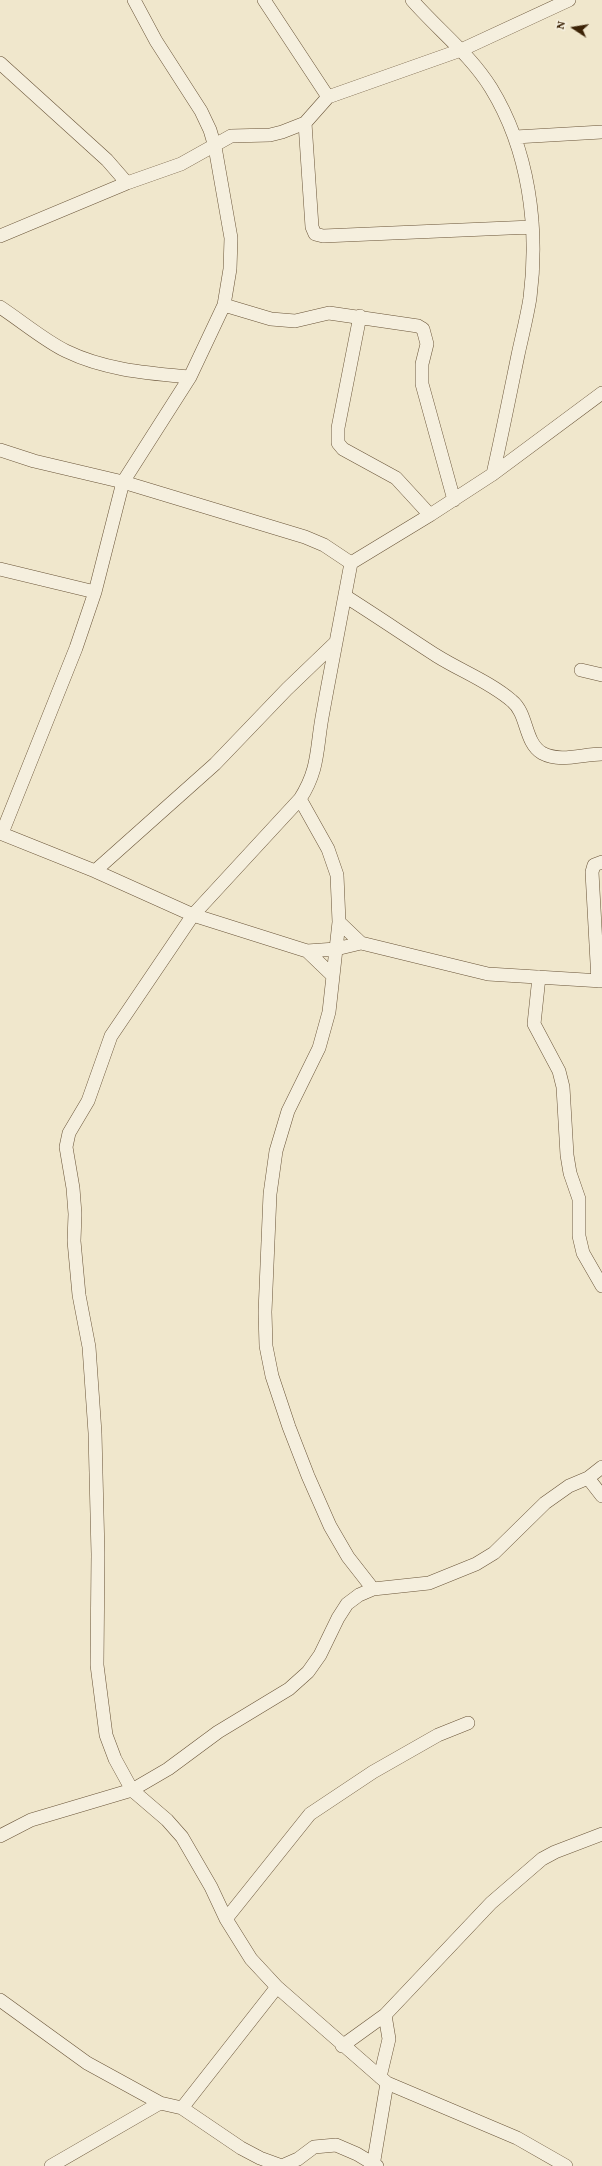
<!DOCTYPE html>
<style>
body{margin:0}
#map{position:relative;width:602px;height:2166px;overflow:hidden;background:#f0e7cc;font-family:Vollkorn,serif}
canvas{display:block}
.north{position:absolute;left:554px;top:8px;width:40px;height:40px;-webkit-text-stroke:3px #f5efde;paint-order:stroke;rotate:282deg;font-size:11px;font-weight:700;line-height:16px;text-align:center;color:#3c2306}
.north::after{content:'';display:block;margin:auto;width:14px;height:18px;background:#3c2306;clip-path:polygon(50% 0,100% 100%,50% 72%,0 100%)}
</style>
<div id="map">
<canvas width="602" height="2166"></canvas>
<div class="north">N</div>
</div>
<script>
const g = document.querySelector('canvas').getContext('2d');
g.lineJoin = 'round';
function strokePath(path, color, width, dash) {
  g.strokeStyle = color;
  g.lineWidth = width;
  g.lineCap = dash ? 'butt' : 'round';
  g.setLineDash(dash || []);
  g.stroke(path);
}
const minor = new Path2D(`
 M 264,0 L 328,97
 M 412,0 C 437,29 470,54 491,88 C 529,150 539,227 530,298 C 527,317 522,336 518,355 C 510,394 502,434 493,474
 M 0,63 L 107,160 L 127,183
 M 305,123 L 312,227 L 315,234 L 323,236 L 532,227
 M 515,137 L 602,132
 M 0,236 L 127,183 L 181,164 L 231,136 L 270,135 L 282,132 L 305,123 L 328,97 L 461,50 L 569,0
 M 224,305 L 271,319 L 295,321 L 329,313 L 418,326 L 423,329 L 427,344 L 422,364 L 422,384 L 454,500
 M 0,307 C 20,320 45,341 66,351 C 105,370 147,373 190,377
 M 360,316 L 338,428 L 338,443 L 343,449 L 396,478 L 430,515
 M 0,450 L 34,461 L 123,482 L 305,537 L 324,545 L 351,563
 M 0,569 L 95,592
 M 345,596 C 375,615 406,636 437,656 C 461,671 490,682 512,701 C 528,714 524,742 542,753 C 561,763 582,754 602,754
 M 581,670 L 602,675
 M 300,799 L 328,849 L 337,875 L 339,922 L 329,1012 L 319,1048 L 288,1111 L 276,1151 L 270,1194 L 265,1312 L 266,1346 L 272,1376 L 289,1427 L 308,1476 L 330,1526 L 348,1557 L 373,1589
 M 0,833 L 95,871 L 193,915 L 307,951 L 336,949 L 361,943 L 488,974 L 602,981
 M 2,833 L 76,648 L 95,592 L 123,482 L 190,377 L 224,305 L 230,269 L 231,238 L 215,147 L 210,130 L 201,111 L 156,41 L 134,0
 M 95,871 L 215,764 L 287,689 L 336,642
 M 339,922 L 361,943
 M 307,951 L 332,975
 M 539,977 L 534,1024 L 559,1071 L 563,1087 L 567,1155 L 570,1173 L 579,1199 L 579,1236 L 583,1253 L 602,1286
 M 598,981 L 592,872 L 594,865 L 602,862
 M 588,1478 L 602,1496
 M 0,1836 L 31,1820 L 132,1790 L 168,1769 L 218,1732 L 289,1689 L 308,1672 L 320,1655 L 338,1618 L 347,1604 L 359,1595 L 373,1589 L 429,1583 L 476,1564 L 494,1553 L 545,1503 L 569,1486 L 588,1478 L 602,1467
 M 226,1919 L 310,1814 L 373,1772 L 438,1735 L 468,1723
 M 0,2000 L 87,2063 L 160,2103 L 182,2108 L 241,2148 L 260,2158 L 282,2166 L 298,2159 L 314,2147 L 336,2145 L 357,2154 L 377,2166
 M 342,2046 L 385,2015 L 491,1903 L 542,1859 L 555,1852 L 602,1834
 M 380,2077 L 389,2039 L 385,2015
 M 182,2108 L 277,1987
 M 51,2166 L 160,2103
 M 373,2166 L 387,2083
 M 566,2166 L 517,2138 L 387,2083 L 277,1987 L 251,1959 L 226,1919 L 211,1887 L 182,1837 L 167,1820 L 132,1790 L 115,1759 L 106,1735 L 97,1665 L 98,1554 L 95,1433 L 89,1347 L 79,1295 L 74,1241 L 75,1214 L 73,1188 L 66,1147 L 69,1133 L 88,1101 L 111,1036 L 193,915 L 300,799 C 320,768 316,747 323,712 C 332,662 342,612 351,563 L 430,515 L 493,474 L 602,393`);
strokePath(minor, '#695438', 14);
strokePath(minor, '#f5efde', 13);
</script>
